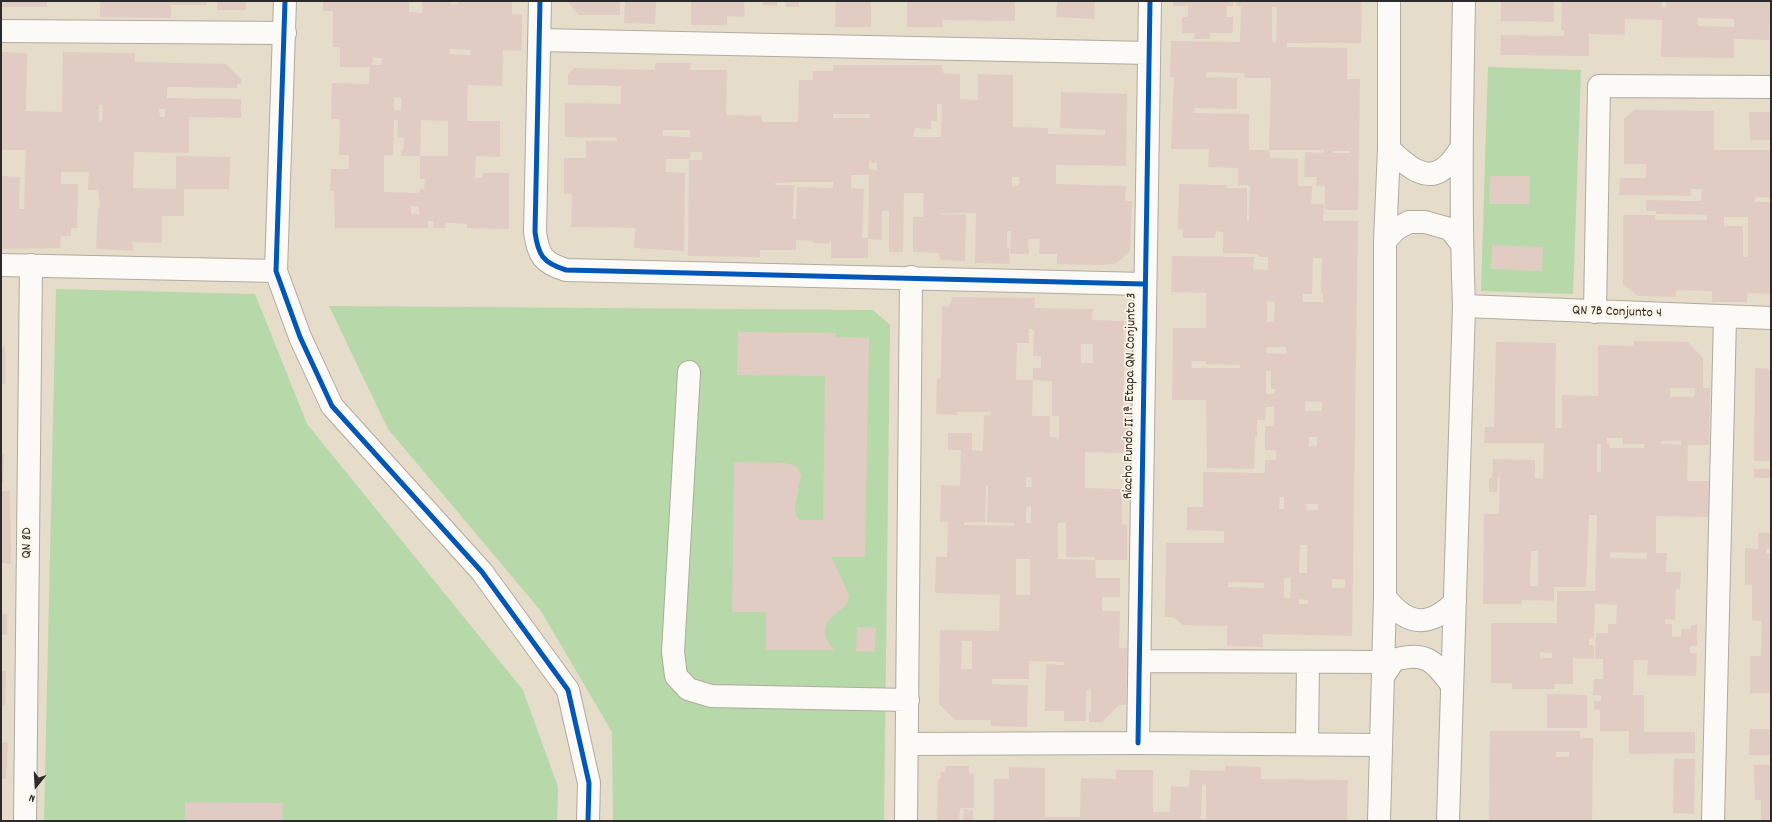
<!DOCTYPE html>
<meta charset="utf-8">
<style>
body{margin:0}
#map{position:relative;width:1772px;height:822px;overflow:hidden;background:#e5dcc9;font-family:Dekko,sans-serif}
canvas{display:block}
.frame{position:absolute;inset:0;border:2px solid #2b2b2b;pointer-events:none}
.north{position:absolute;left:16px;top:766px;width:40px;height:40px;-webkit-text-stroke:3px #fcf5e5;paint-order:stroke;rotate:198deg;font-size:11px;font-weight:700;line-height:16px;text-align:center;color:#2b2b2b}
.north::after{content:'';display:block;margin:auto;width:14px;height:18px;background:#2b2b2b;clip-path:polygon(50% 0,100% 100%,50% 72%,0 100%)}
</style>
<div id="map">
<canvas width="1772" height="822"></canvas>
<div class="frame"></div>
<div class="north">N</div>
</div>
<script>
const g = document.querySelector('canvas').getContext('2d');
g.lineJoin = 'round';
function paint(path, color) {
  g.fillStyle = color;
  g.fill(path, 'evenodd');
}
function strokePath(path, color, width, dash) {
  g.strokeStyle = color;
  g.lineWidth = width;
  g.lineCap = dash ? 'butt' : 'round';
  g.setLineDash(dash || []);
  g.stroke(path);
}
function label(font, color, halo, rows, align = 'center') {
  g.font = font + ' Dekko,sans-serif';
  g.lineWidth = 3.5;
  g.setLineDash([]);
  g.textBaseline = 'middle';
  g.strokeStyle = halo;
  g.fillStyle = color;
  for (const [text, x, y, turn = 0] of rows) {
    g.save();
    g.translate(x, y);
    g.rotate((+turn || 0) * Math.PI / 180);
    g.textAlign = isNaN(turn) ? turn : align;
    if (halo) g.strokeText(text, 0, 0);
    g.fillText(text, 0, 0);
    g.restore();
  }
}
paint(new Path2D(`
 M 1488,67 L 1581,70 L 1573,294 L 1481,291 Z
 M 56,289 L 255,294 L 307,424 L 523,690 L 558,787 L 557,821 L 44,821 Z
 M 329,306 L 873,310 L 890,325 L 884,821 L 613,821 L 612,732 L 541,611 L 388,429 Z`), '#b7d8a8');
paint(new Path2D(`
 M 1,1 L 47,1 L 47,7 L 1,7 Z
 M 100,1 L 207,1 L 207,5 L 171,5 L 171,18 L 100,17 Z
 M 217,1 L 246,1 L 246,10 L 217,10 Z
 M 323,1 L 409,1 L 409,12 L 422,13 L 422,1 L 451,1 L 451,4 L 458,4 L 458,1 L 512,1 L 512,14 L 522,15 L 522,51 L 503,50 L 502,86 L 468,85 L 467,108 L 467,121 L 500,121 L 500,157 L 476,156 L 475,178 L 483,178 L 483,173 L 509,173 L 509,229 L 467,228 L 467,224 L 446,223 L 445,228 L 433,228 L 434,221 L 428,221 L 428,228 L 335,228 L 334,191 L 330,191 L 331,169 L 349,169 L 349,155 L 339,155 L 340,119 L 331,119 L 332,83 L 369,84 L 370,67 L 340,67 L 340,47 L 333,47 L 333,11 L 323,11 ZM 450,49 L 471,50 L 470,55 L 449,54 ZM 373,58 L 382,58 L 381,65 L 372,65 ZM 394,97 L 401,98 L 401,111 L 394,110 ZM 394,120 L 398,120 L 397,137 L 404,138 L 404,149 L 402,149 L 401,156 L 420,156 L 421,120 L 448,121 L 448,156 L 420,156 L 420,179 L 425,179 L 424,189 L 420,188 L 420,193 L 384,192 L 384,155 L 393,155 ZM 411,206 L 419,206 L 419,214 L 411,214 Z
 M 567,1 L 620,1 L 620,15 L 579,15 Z
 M 625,1 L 656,1 L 655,24 L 624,23 Z
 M 691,1 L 744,1 L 745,17 L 727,16 L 727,25 L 691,25 Z
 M 763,1 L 777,1 L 777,6 L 763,5 Z
 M 786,1 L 799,1 L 799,7 L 786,7 Z
 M 836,1 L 871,2 L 871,27 L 835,27 Z
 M 907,1 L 1015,1 L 1015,21 L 942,20 L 943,27 L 907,27 Z
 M 1057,1 L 1095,1 L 1094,19 L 1056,17 Z
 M 1173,1 L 1233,1 L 1233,6 L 1227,6 L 1226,17 L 1233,17 L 1233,33 L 1210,33 L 1210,39 L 1194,39 L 1195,33 L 1182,33 L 1182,17 L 1188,17 L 1188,6 L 1173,6 Z
 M 1236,1 L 1362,1 L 1361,43 L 1287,43 L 1287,47 L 1347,48 L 1347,79 L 1360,79 L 1358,210 L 1325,210 L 1325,186 L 1316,186 L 1317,177 L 1304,177 L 1305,152 L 1324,153 L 1324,150 L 1269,150 L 1270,158 L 1298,159 L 1298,186 L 1312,186 L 1311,204 L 1324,204 L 1323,221 L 1358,221 L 1352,636 L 1263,634 L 1263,647 L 1227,646 L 1227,626 L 1183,625 L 1173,617 L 1165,617 L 1166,543 L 1224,543 L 1224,531 L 1187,530 L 1187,507 L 1203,507 L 1203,472 L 1265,473 L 1265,460 L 1276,460 L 1276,450 L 1265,450 L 1265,426 L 1274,426 L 1274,407 L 1266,407 L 1265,420 L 1257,420 L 1257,436 L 1255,436 L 1254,469 L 1207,468 L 1206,400 L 1172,400 L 1173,328 L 1206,328 L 1206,293 L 1171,292 L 1172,256 L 1254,257 L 1253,269 L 1268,270 L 1268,257 L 1259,257 L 1259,254 L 1223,253 L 1223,232 L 1216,231 L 1215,238 L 1183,238 L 1183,229 L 1178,230 L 1179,184 L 1227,185 L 1227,188 L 1247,188 L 1247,221 L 1249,221 L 1250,185 L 1238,185 L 1238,168 L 1208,167 L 1209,149 L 1171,149 L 1174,77 L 1170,77 L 1171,41 L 1240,42 L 1241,6 L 1236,6 ZM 1272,7 L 1277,7 L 1276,42 L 1272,42 ZM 1206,72 L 1245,73 L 1244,78 L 1271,78 L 1269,150 L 1249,150 L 1249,114 L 1195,113 L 1194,108 L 1237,109 L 1237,78 L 1206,77 ZM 1333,151 L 1350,151 L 1350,153 L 1333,153 ZM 1313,258 L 1322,258 L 1321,294 L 1323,294 L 1323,302 L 1303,302 L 1303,294 L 1312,294 ZM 1267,301 L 1275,302 L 1274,322 L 1267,322 ZM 1267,347 L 1286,347 L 1286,354 L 1266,353 ZM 1191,361 L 1206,361 L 1206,364 L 1240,365 L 1240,368 L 1192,368 ZM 1266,371 L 1271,371 L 1271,389 L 1275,389 L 1275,394 L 1266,394 ZM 1305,401 L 1322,402 L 1322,411 L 1305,411 ZM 1309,437 L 1317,437 L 1317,446 L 1309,446 ZM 1280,497 L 1284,497 L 1284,509 L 1279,509 ZM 1306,504 L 1318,504 L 1318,510 L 1307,510 ZM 1300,545 L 1307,545 L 1307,573 L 1299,573 ZM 1284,578 L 1291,578 L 1290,598 L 1284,598 ZM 1332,579 L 1345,579 L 1345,588 L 1332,588 ZM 1228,582 L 1264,583 L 1264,588 L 1228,587 ZM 1299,599 L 1308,600 L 1308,604 L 1299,604 Z
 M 1501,1 L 1554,1 L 1554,22 L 1501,21 Z
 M 1562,1 L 1662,1 L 1662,7 L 1666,7 L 1666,1 L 1771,1 L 1769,40 L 1734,39 L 1734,58 L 1661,57 L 1662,20 L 1625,19 L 1625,35 L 1589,34 L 1589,56 L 1500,55 L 1501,35 L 1564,36 L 1564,30 L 1561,30 ZM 1698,18 L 1734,19 L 1734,27 L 1698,26 Z
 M 1,52 L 27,53 L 26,111 L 62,112 L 63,52 L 135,53 L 135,62 L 226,64 L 242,80 L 241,84 L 237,84 L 237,88 L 167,87 L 167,98 L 241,99 L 241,118 L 189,117 L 189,153 L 134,152 L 133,188 L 176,189 L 176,156 L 230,157 L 229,189 L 184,189 L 184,216 L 162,216 L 162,243 L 132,242 L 133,251 L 96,249 L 98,208 L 100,207 L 98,190 L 88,190 L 89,172 L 61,172 L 61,184 L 78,184 L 77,228 L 71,228 L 71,236 L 61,236 L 60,248 L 1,249 L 1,176 L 20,177 L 19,209 L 24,209 L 26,150 L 1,150 ZM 99,105 L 103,105 L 102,120 L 99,121 ZM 159,109 L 165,109 L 165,117 L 160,117 Z
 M 655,63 L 691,63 L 690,70 L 727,70 L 726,115 L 762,116 L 762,122 L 798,122 L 799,80 L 813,80 L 813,71 L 833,71 L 833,65 L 942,65 L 943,73 L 960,74 L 960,99 L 978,100 L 978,74 L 1013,75 L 1013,127 L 1048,128 L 1048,134 L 1105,135 L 1105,130 L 1060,128 L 1061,92 L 1127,94 L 1126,166 L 1056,165 L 1056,184 L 1126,186 L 1125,201 L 1132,201 L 1130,251 L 1117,263 L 1104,265 L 1057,264 L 1057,254 L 1039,254 L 1040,239 L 1028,239 L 1029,254 L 1010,254 L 1011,231 L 1007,231 L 1007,247 L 1009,248 L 1010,264 L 975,263 L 976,213 L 940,213 L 940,214 L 966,215 L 965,261 L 940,260 L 939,253 L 913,252 L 913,217 L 923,217 L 924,193 L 904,193 L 903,252 L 889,252 L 889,211 L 882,211 L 882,240 L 868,239 L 869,175 L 851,175 L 851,188 L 864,189 L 862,238 L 868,238 L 868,258 L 831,258 L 831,240 L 828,244 L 815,243 L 812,241 L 796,240 L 796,250 L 760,250 L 760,257 L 688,256 L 689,160 L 702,160 L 702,152 L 690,152 L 690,159 L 666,159 L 666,172 L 685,173 L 684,251 L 634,248 L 635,228 L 571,227 L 572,194 L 564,194 L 564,158 L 586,158 L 586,141 L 617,141 L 617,138 L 565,137 L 565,103 L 621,104 L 621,86 L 568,85 L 568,75 L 574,68 L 655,70 ZM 937,104 L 942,104 L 941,137 L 913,137 L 915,128 L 931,129 L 931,121 L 937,122 ZM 833,114 L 869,114 L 870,118 L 833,118 ZM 663,130 L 690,130 L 690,137 L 663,136 ZM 869,162 L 877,163 L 877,170 L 869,169 ZM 1012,177 L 1019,177 L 1019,186 L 1012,186 ZM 797,182 L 833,182 L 833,188 L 797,187 L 796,219 L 793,219 L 794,185 L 775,185 L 775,183 Z
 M 1634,110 L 1714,111 L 1714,150 L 1771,150 L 1771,198 L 1755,197 L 1755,202 L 1771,202 L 1771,294 L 1747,293 L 1747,302 L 1712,302 L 1712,291 L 1676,290 L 1676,297 L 1638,296 L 1623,284 L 1623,215 L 1655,215 L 1655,220 L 1707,220 L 1707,215 L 1656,214 L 1656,211 L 1646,211 L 1646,200 L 1701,201 L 1702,189 L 1691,189 L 1690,196 L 1619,195 L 1620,178 L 1646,178 L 1646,164 L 1624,164 L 1624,119 ZM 1724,217 L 1748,217 L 1748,257 L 1743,257 L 1743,226 L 1724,226 Z
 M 1749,112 L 1771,112 L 1771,140 L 1750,140 Z
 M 1490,176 L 1530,176 L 1529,204 L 1489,204 Z
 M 1492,245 L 1543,247 L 1542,271 L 1491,269 Z
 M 953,297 L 1035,298 L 1034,308 L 1093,309 L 1092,320 L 1124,321 L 1123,417 L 1128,417 L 1127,453 L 1085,452 L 1085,488 L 1122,489 L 1122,524 L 1127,525 L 1127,560 L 1095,560 L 1096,578 L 1120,578 L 1120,597 L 1102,597 L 1102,611 L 1120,611 L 1119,648 L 1127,648 L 1126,705 L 1119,705 L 1102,722 L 1089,722 L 1089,712 L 1091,712 L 1091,690 L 1086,691 L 1086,721 L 1064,721 L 1064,711 L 1045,711 L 1046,664 L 1064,665 L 1064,662 L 1029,661 L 1029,679 L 992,679 L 992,684 L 1028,685 L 1027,727 L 991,726 L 991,720 L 955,720 L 939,704 L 940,630 L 999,631 L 1000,595 L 935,593 L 936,557 L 947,557 L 948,522 L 940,522 L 941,485 L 960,486 L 961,450 L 948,450 L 948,433 L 972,433 L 972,450 L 983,451 L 984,415 L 991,415 L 991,412 L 957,412 L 957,415 L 936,414 L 937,379 L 941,378 L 942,306 L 948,307 ZM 1029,329 L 1034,329 L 1033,356 L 1041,356 L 1041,368 L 1033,368 L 1033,380 L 1016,380 L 1017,343 L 1029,343 ZM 1081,344 L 1093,344 L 1093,363 L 1081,363 ZM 1033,380 L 1052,381 L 1052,416 L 1059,416 L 1059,438 L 1050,437 L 1050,416 L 1032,416 ZM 1026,477 L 1031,477 L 1032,487 L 1026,487 ZM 986,486 L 988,486 L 987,522 L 1014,523 L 1014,526 L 964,525 L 964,522 L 985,522 ZM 1031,506 L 1031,523 L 1026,523 L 1026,507 ZM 1058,523 L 1066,523 L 1066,557 L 1095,557 L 1095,560 L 1058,559 ZM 1016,559 L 1030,559 L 1030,595 L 1016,595 ZM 962,641 L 972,641 L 972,669 L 961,669 Z
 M 738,332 L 836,333 L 836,337 L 869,338 L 865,557 L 831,557 L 847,590 L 849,596 L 847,604 L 829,619 L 825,628 L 825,637 L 834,650 L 766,650 L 766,612 L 732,612 L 734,462 L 786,463 L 796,466 L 801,475 L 795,507 L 796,516 L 800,520 L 823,520 L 825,376 L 737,375 Z
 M 1634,341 L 1688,342 L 1703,358 L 1703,388 L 1710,388 L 1709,445 L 1688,445 L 1687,481 L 1709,481 L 1709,517 L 1656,516 L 1656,553 L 1667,553 L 1666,572 L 1681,572 L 1680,589 L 1676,588 L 1675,620 L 1665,619 L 1665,624 L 1672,624 L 1672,637 L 1681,637 L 1681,629 L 1691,629 L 1691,625 L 1697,625 L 1697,646 L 1690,646 L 1690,653 L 1697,653 L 1696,676 L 1647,675 L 1648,660 L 1634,660 L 1633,695 L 1644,695 L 1644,732 L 1695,732 L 1695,753 L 1629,754 L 1629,731 L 1600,731 L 1600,710 L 1594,710 L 1594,701 L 1601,701 L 1601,695 L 1593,695 L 1594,679 L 1603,679 L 1603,659 L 1595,659 L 1596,633 L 1608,633 L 1608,624 L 1616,624 L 1617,605 L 1595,604 L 1594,639 L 1589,638 L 1589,645 L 1594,645 L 1594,659 L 1573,658 L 1573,684 L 1555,684 L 1554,689 L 1512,689 L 1512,683 L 1491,683 L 1491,623 L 1557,623 L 1557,591 L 1595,591 L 1597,515 L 1589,515 L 1586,587 L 1554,587 L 1554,601 L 1522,600 L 1521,604 L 1483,604 L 1484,514 L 1499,514 L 1500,477 L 1498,477 L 1497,492 L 1489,492 L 1489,478 L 1492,478 L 1493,459 L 1535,460 L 1535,478 L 1543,479 L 1544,443 L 1484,443 L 1485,427 L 1494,427 L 1496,342 L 1556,343 L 1555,428 L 1562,428 L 1562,395 L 1598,396 L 1598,345 L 1634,346 ZM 1670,388 L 1695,388 L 1694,397 L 1670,397 ZM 1607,438 L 1623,438 L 1623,444 L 1645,444 L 1644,448 L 1610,448 L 1610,444 L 1607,444 ZM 1661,441 L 1681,441 L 1681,445 L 1661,444 ZM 1597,444 L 1601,444 L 1601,472 L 1597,472 ZM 1531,551 L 1538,551 L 1538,586 L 1530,586 ZM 1610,552 L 1647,553 L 1647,559 L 1610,558 ZM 1540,652 L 1552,653 L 1552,658 L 1540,658 Z
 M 1,346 L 5,346 L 5,384 L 1,384 Z
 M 1755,368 L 1771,369 L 1771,461 L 1754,461 Z
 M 1,455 L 4,455 L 3,482 L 1,482 Z
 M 1754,469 L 1771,469 L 1771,478 L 1754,478 Z
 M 1,491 L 10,491 L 11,564 L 1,563 Z
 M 1758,533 L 1771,533 L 1771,549 L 1766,549 L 1766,553 L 1771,553 L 1771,693 L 1750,693 L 1750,656 L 1761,656 L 1762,621 L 1752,620 L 1752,585 L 1745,585 L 1745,548 L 1758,549 Z
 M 1,614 L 7,614 L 7,635 L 1,635 Z
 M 857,627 L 876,628 L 875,652 L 856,651 Z
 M 1,671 L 6,671 L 5,706 L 1,706 Z
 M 1547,694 L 1587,695 L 1587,728 L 1547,728 Z
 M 1750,729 L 1771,729 L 1771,755 L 1749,755 Z
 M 1490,731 L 1580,731 L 1580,738 L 1593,738 L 1592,821 L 1489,821 ZM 1556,752 L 1569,752 L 1569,757 L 1556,757 Z
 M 1,742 L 8,743 L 6,779 L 1,779 Z
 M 1674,759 L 1695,759 L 1694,814 L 1673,813 Z
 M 1754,765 L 1771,765 L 1771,821 L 1761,821 L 1761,800 L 1755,800 Z
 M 946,766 L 969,766 L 969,773 L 974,774 L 974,808 L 960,808 L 959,821 L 937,821 L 938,779 L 940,779 L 941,772 L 945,772 Z
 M 1225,766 L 1261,767 L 1261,779 L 1348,780 L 1347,821 L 1206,820 L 1206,784 L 1202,785 L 1201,819 L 1204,819 L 1204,821 L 994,821 L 994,779 L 1009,779 L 1009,767 L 1045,768 L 1045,817 L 1080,817 L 1081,778 L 1116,779 L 1116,770 L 1153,770 L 1153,812 L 1170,812 L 1171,786 L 1189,787 L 1190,770 L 1225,771 Z
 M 185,802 L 283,803 L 282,821 L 185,821 Z
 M 964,809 L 973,810 L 973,821 L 963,821 Z`), '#e1ccc3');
const minor = new Path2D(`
 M 285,1 L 276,271 L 300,337 L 332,406 L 482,572 L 568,690 L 589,783 L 588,821
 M 540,1 L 535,232 C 538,255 543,263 566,270 L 1144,284
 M 1,31 L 285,33
 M 540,40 L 1149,53
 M 1,265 L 276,271
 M 1464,306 L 1771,318
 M 1595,312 L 1599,86 L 1771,87
 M 689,372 L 673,652 L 676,676 L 688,689 L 711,696 L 908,700
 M 1140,661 L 1384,662
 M 1138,743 L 1150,1
 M 907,744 L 1138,743 L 1380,745
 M 1307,744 L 1308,662
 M 25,821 L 31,265
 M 906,821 L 911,277
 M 1713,821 L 1725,317`);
const major = new Path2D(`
 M 1389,149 C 1402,161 1424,184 1443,169 C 1451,164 1456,156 1461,148
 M 1385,241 L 1396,229 L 1409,222 L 1425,222 L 1450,229 L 1461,243
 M 1385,597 C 1407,626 1429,628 1455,602
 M 1384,675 L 1394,660 C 1424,651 1434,660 1451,684
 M 1379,821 L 1385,597 L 1385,241 L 1389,149 L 1389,1
 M 1448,821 L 1464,306 C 1460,204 1462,103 1464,1`);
strokePath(minor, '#b1aa9f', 24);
strokePath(major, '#b1aa9f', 24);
strokePath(minor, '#fbfaf7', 22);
strokePath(major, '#fbfaf7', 22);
strokePath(new Path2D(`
 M 285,1 L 276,271 L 300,337 L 332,406 L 482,572 L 568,690 L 589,783 L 588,821
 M 540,1 L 535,232 C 538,255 543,263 566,270 L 1144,284
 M 1138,743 L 1150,1`), '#0057b8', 5);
label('14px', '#2b2b2b', '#fcf5e5', [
 ["QN 7B Conjunto 4",1617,313,2],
 ["Riacho Fundo II 1ª Etapa QN Conjunto 3",1131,396,-89],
 ["QN 8D",28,543,-89]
]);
</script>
